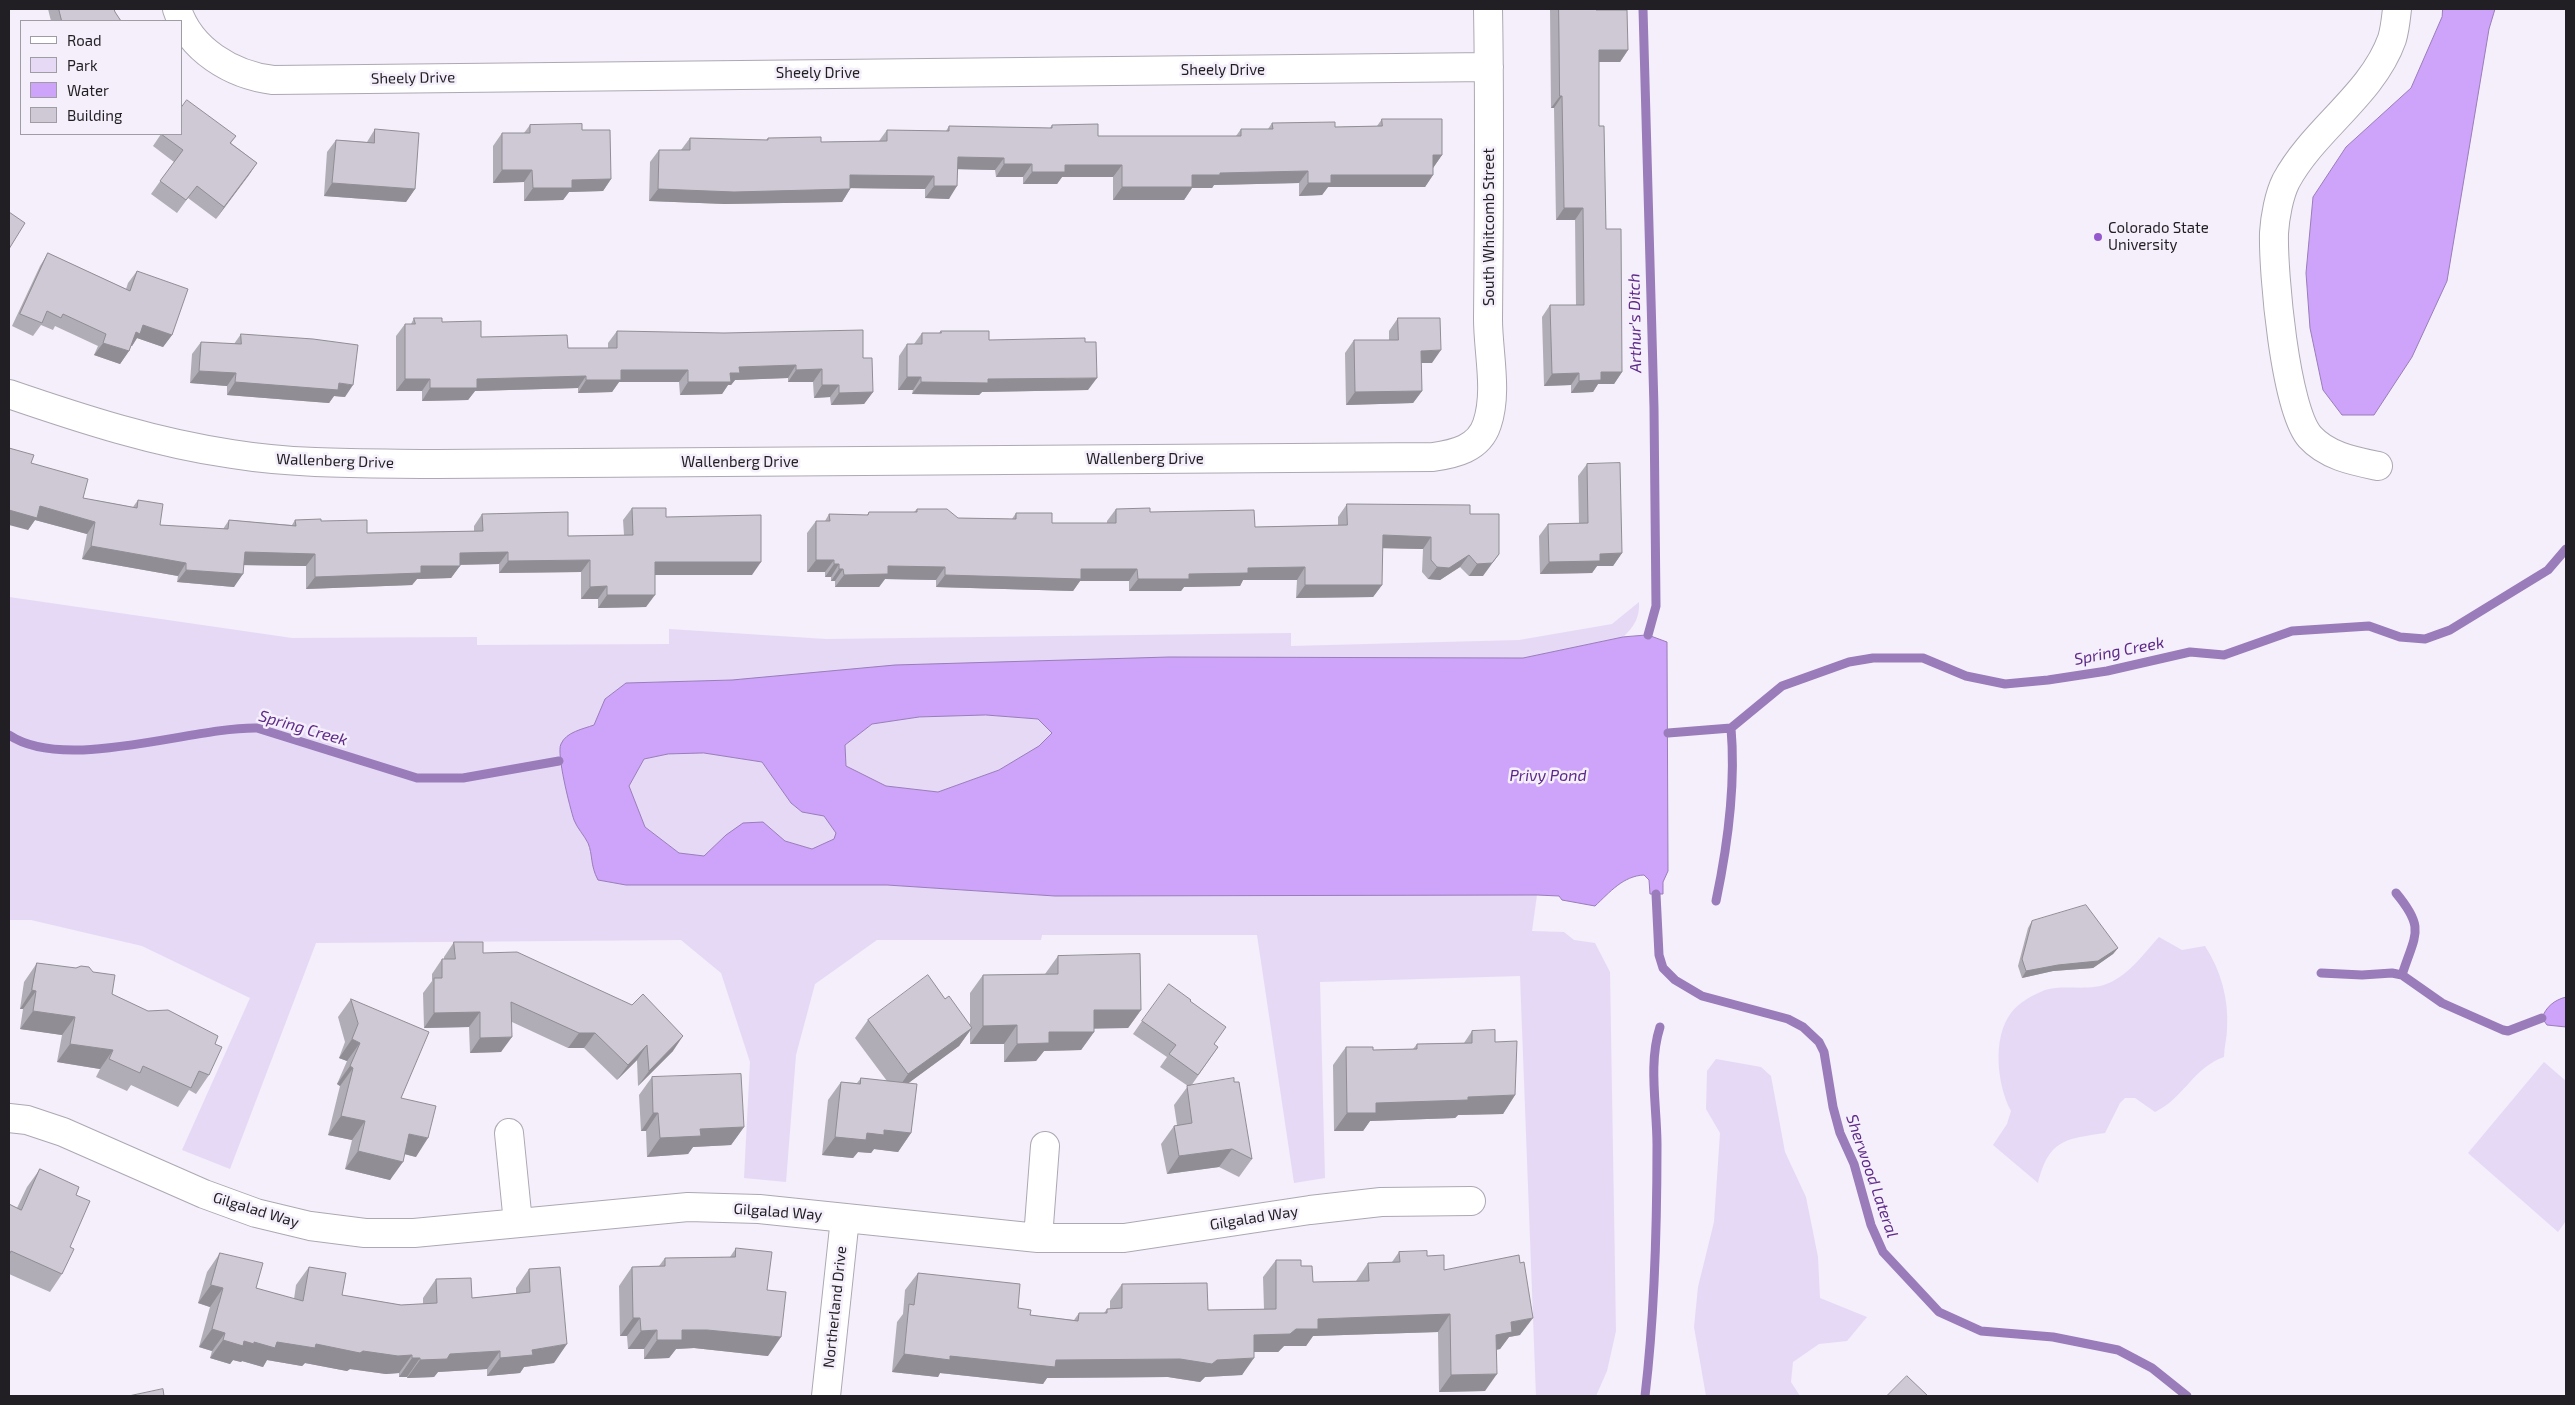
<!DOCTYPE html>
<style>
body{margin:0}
#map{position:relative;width:2575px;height:1405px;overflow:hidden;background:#f4effa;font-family:"Exo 2",sans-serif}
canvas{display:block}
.frame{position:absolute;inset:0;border:10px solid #211f23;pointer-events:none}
.legend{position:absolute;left:20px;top:20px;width:162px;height:115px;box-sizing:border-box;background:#f4effa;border:1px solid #a09ca4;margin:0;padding:6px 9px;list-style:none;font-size:15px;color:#211f23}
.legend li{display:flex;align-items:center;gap:10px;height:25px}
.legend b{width:25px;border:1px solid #a09ca4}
</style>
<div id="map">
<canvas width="2575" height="1405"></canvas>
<div class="frame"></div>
<ul class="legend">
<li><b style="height:6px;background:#fff"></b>Road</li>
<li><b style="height:14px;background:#e6d9f6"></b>Park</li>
<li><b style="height:14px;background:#cda4f9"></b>Water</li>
<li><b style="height:14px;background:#cec9d4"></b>Building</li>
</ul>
</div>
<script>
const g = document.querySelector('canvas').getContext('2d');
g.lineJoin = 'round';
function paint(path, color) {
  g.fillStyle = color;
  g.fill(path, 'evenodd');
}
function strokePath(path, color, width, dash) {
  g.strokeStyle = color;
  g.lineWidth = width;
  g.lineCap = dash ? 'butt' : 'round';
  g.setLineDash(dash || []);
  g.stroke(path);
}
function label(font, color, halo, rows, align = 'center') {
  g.font = font + ' "Exo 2",sans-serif';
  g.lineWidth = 5;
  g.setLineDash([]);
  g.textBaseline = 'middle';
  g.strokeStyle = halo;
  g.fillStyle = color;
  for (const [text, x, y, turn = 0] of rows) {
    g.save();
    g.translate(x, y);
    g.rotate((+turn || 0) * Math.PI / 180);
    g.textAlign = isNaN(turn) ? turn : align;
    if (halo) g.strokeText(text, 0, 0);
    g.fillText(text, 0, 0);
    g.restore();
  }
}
paint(new Path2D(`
 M 9,597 L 292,638 L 477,637 L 477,645 L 669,644 L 669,629 L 826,639 L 1291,633 L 1291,646 L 1519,640 L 1612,624 L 1639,602 C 1640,617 1634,627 1623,637 L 1523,658 L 1169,657 L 732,680 L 626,683 L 605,699 L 594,725 C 583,729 566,732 561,744 C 556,753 570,808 574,820 C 577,828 584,835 588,843 C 593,855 590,865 599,880 L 626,885 L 887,885 L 1055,896 L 1537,895 L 1532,931 L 1564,932 L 1574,940 L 1595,943 L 1610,972 L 1616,1331 L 1607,1371 L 1596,1396 L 1536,1396 L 1520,976 L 1320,982 L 1325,1178 L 1294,1183 L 1257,935 L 1042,935 L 1041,940 L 877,940 L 815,984 L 796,1055 L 786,1182 L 744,1178 L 750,1062 L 721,973 L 681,940 L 316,943 L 230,1169 L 182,1150 L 250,998 L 142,946 L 31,920 L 9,920 Z
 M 986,715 L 1038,719 L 1052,733 L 1040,746 L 999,770 L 938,792 L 886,786 L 846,766 L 845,745 L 872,724 L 919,717 Z
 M 704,753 L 762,762 L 791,803 L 802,812 L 824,815 L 836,833 L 834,840 L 812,849 L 785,841 L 763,822 L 726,835 L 704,856 L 679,853 L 645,827 L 629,786 L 644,759 L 668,754 Z
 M 2159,937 L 2182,950 L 2205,946 C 2221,971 2229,999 2227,1029 C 2227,1038 2224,1047 2224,1057 C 2194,1067 2183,1099 2155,1112 L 2135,1098 L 2125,1098 L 2120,1103 L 2105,1133 C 2064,1139 2049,1140 2038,1183 L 1993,1145 L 2007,1124 L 2011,1111 C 1997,1085 1992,1038 2011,1013 C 2019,1002 2033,995 2045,990 C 2065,984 2090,992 2109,983 C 2130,974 2144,953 2159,937 Z
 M 1716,1059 L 1761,1067 L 1771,1076 L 1785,1152 L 1806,1197 L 1818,1257 L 1820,1298 L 1867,1317 L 1847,1341 L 1819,1344 L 1793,1362 L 1791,1382 L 1800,1396 L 1706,1396 L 1694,1327 L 1698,1287 L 1714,1222 L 1720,1133 L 1706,1109 L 1707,1071 Z
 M 2544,1062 L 2566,1081 L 2566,1221 L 2558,1232 L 2468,1153 Z`), '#e6d9f6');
const water = new Path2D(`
 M 2443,9 L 2495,9 L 2489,29 L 2447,281 L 2412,357 L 2374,415 L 2342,415 L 2323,390 L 2310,328 L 2306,273 L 2313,197 L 2346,147 L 2411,88 L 2442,17 Z
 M 1648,635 L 1667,642 L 1668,871 L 1663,882 L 1663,894 L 1650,894 L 1649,880 L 1644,875 C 1623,876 1610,892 1595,906 L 1562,900 L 1559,896 L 1537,895 L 1055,896 L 887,885 L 626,885 L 598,880 C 590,865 593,855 588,843 C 584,835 577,828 574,820 C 570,808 556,753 561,744 C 566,732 583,729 594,725 L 605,699 L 626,683 L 732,680 L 895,665 L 1169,657 L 1523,658 L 1623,637 ZM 986,715 L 1038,719 L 1052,733 L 1039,746 L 999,770 L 938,792 L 886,786 L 846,766 L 845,745 L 872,724 L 919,717 ZM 704,753 L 762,762 L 791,803 L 802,812 L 824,816 L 836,833 L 834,839 L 812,849 L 785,841 L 763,822 L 743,823 L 726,835 L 704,856 L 679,853 L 645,827 L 629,786 L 644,759 L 668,754 Z
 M 2566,997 L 2566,1027 L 2547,1025 L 2542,1018 C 2546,1007 2554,1000 2566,997 Z`);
paint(water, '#cda4f9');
strokePath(water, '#997cb9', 1);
strokePath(new Path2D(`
 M 1643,9 L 1654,408 L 1656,606 L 1648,635
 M 1668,733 L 1731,728 L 1782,686 L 1849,662 L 1873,658 L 1923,658 L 1966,676 L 2005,684 L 2048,680 L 2107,671 L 2190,652 L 2224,655 L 2292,631 L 2369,626 L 2400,637 L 2425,639 L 2450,630 L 2548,570 L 2566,549
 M 9,735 C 66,773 190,727 257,728 L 417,778 L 463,778 L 559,761
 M 2396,893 C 2426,929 2415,934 2402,975
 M 1656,894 L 1659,955 L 1663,968 L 1675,980 L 1702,996 L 1788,1019 L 1803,1027 L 1819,1042 L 1824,1052 L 1833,1107 L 1840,1133 L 1854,1164 L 1871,1225 L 1883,1252 L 1939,1312 L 1981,1331 L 2053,1337 L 2118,1350 L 2152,1368 L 2187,1396
 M 1716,901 C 1728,844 1736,786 1731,728
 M 2321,973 L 2362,975 L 2392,973 L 2402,975 L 2442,1003 L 2503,1030 L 2508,1031 L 2542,1018
 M 1645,1396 C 1655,1312 1657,1229 1657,1145 C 1657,1106 1648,1064 1660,1027`), '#997cb9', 9);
const minor = new Path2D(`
 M 177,9 C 190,50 232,75 273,80 L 1489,67
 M 9,394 C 82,419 156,443 232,454 C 300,465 369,463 437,464 L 1433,457 C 1454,454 1479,449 1487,424 C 1498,392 1488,352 1488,319 C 1489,215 1490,112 1488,9
 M 2378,466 C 2354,461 2327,456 2310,437 C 2285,409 2273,272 2274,233 C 2275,217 2279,195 2286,181 C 2314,129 2372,95 2392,39 C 2395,29 2396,18 2397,9
 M 9,1118 L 27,1120 L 63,1132 L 204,1194 L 256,1213 L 310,1226 L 365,1233 L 414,1233 L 688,1207 L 759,1209 L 1038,1238 L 1124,1238 L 1310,1210 L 1381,1202 L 1471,1201
 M 509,1133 L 518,1223
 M 1038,1238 L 1045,1146
 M 826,1396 L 845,1218`);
strokePath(minor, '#ada8b3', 30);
strokePath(minor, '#fff', 28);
paint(new Path2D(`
 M 48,9 L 114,9 L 115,12 L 121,21 L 51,21 Z
 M 1550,9 L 1596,9 L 1596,10 L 1628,50 L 1620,62 L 1599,62 L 1599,126 L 1606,229 L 1622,372 L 1614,384 L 1598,384 L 1593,392 L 1571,393 L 1571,385 L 1544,386 L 1542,317 L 1550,305 L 1576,305 L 1575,220 L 1556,220 L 1554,108 L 1551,108 Z
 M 1382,119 L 1442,155 L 1433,168 L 1433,175 L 1425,187 L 1328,187 L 1322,195 L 1299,196 L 1299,183 L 1214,185 L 1212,188 L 1192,188 L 1184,200 L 1113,200 L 1113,177 L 1062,177 L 1057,184 L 1023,184 L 1023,177 L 996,177 L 995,170 L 958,169 L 949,199 L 925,198 L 925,189 L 850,188 L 850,189 L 842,202 L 725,204 L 649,201 L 650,162 L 659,150 L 681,150 L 690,138 L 766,140 L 768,138 L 821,142 L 879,141 L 887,130 L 946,131 L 949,126 L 1050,128 L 1052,125 L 1098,136 L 1236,136 L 1241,129 L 1268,129 L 1272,123 L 1335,127 L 1377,126 Z
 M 530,125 L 582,130 L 611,179 L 603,191 L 569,192 L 563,200 L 524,201 L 524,182 L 493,183 L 493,146 L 502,133 L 524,133 Z
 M 375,129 L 415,189 L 406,202 L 324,196 L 327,152 L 336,140 L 367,142 Z
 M 161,134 L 236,136 L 231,143 L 257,163 L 216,219 L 188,198 L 177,213 L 151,194 L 174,162 L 153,146 Z
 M 48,253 L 126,289 L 128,283 L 137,271 L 172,335 L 163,347 L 137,338 L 132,346 L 131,346 L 129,351 L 120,364 L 94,355 L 98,346 L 55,326 L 53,330 L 41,325 L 33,336 L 12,326 L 40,266 Z
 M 414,318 L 442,322 L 481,337 L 568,348 L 608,348 L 608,343 L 617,331 L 863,358 L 873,392 L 864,404 L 831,405 L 830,397 L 814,398 L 813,382 L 788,382 L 788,378 L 735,380 L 731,385 L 728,385 L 722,394 L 680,395 L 679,382 L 619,382 L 612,392 L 578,393 L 578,388 L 475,391 L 468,400 L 422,401 L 422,391 L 396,391 L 396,336 L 405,324 L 411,324 Z
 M 1398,318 L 1432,363 L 1421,363 L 1422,391 L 1413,403 L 1346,405 L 1345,353 L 1354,340 L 1389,340 L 1389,331 Z
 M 941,331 L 989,340 L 1088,390 L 982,392 L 979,395 L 912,394 L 913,390 L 898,390 L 899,356 L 907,344 L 914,344 L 922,333 L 939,333 Z
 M 241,334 L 345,397 L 334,396 L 329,403 L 227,395 L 227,386 L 190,383 L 192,354 L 201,342 L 234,344 Z
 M 31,463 L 83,498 L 133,507 L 138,500 L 160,525 L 223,529 L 229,520 L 292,525 L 295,520 L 321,521 L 367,533 L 474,531 L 474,526 L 482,514 L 568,536 L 624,535 L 623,520 L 632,508 L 666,517 L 752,575 L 655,575 L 646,607 L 598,608 L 598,599 L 581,599 L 581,572 L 499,573 L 499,564 L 460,565 L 451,578 L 417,579 L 412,585 L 306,589 L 306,566 L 244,565 L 234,587 L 177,582 L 178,576 L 82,559 L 87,534 L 35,520 L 28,530 Z
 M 1587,464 L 1622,553 L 1613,566 L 1597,566 L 1592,573 L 1540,574 L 1539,536 L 1548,524 L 1579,523 L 1578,476 Z
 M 1347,504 L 1470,514 L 1483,576 L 1469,576 L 1460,567 L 1440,580 L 1428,579 L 1422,572 L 1423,549 L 1382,548 L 1382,585 L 1373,597 L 1296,598 L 1297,580 L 1243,580 L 1240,586 L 1184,587 L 1181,591 L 1129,591 L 1129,581 L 1080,581 L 1073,591 L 936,587 L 936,580 L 885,579 L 879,587 L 835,587 L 835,581 L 831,581 L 831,577 L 825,577 L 825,572 L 807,572 L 807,533 L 816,521 L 825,521 L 829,514 L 867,515 L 869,512 L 914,512 L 917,509 L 958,518 L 1012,519 L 1016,513 L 1052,523 L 1107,523 L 1107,521 L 1116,509 L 1150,512 L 1255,527 L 1338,525 L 1338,517 Z
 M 2032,921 L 2118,948 L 2113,954 L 2093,968 L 2053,971 L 2022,978 L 2018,966 L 2028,928 Z
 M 454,942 L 483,953 L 673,1051 L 638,1086 L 637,1060 L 617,1080 L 584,1048 L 568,1048 L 512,1022 L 501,1052 L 470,1053 L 469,1027 L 424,1028 L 423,993 L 432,981 L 432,974 L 442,959 L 444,959 L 444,957 Z
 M 1058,956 L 1141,1010 L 1128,1028 L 1094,1028 L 1094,1032 L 1081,1050 L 1044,1051 L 1036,1061 L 1004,1062 L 1004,1044 L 970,1044 L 970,1030 L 959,1046 L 908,1083 L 911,1133 L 898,1152 L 874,1149 L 871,1153 L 858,1152 L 853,1158 L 822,1155 L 828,1100 L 841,1082 L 857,1083 L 861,1078 L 887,1081 L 855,1038 L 868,1020 L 945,999 L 970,1025 L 970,993 L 983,975 L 1045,974 Z
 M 37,963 L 112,994 L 215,1044 L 209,1075 L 196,1094 L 189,1090 L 178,1107 L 131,1085 L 127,1091 L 96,1077 L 100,1069 L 57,1062 L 62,1035 L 20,1029 L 23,1009 L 20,1009 L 24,982 Z
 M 351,999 L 401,1098 L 416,1157 L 404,1154 L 390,1180 L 345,1169 L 352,1140 L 328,1135 L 340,1086 L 337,1084 L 347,1061 L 339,1058 L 345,1042 L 338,1017 Z
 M 1190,1001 L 1214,1044 L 1218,1047 L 1191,1086 L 1252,1159 L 1239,1177 L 1219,1167 L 1167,1174 L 1161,1144 L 1174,1126 L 1177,1125 L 1174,1105 L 1188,1086 L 1160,1067 L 1167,1057 L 1133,1034 L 1142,1021 Z
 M 1472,1031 L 1495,1042 L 1515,1095 L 1503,1114 L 1458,1115 L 1455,1118 L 1370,1121 L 1363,1131 L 1334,1131 L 1333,1065 L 1346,1047 L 1373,1050 L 1413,1049 L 1417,1044 L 1464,1043 Z
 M 652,1077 L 744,1127 L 731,1145 L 693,1147 L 688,1154 L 647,1157 L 646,1131 L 641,1131 L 639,1095 Z
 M 40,1169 L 76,1195 L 70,1247 L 62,1274 L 50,1292 L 9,1274 L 9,1204 L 17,1208 L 27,1187 Z
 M 736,1248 L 767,1290 L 768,1356 L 694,1348 L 676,1349 L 669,1358 L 644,1359 L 644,1349 L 628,1349 L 627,1336 L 620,1336 L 619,1286 L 632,1267 L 659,1266 L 665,1258 L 730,1257 Z
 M 1399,1252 L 1427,1256 L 1444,1270 L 1520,1335 L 1509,1337 L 1500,1349 L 1496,1350 L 1485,1391 L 1439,1392 L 1438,1332 L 1313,1336 L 1306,1346 L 1284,1346 L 1278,1352 L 1254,1352 L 1242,1375 L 1205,1377 L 1200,1382 L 1168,1377 L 1047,1378 L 1043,1384 L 940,1373 L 938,1377 L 892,1372 L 897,1322 L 903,1314 L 905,1290 L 918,1273 L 1018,1308 L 1030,1315 L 1074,1320 L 1079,1313 L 1104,1313 L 1107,1309 L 1110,1309 L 1110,1301 L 1122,1284 L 1208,1310 L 1264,1309 L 1263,1277 L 1276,1260 L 1301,1266 L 1313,1282 L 1356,1281 L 1368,1263 L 1392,1262 Z
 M 220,1253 L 256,1288 L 294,1299 L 296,1285 L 309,1267 L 342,1295 L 401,1305 L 423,1304 L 423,1298 L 436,1279 L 472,1298 L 516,1293 L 516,1288 L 529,1269 L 554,1363 L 524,1367 L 520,1373 L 487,1376 L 487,1369 L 438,1372 L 434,1377 L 407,1378 L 407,1377 L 399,1377 L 399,1373 L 386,1374 L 350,1369 L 347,1371 L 305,1363 L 302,1366 L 267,1360 L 263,1367 L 242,1361 L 241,1362 L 233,1360 L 230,1364 L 210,1358 L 212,1351 L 199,1347 L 210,1307 L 198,1303 L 207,1272 Z`), '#b1adb6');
paint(new Path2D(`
 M 1599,50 L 1628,50 L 1620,62 L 1590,62 Z
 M 1560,96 L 1562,96 L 1554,108 L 1551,108 Z
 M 1433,155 L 1442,155 L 1433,168 Z
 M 958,157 L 1004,158 L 995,170 L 949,169 Z
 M 257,163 L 249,175 L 216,219 L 224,207 Z
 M 1004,164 L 1032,164 L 1023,177 L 996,177 Z
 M 1065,165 L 1122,165 L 1113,177 L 1062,177 L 1057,184 L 1023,184 L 1032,172 Z
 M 502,170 L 532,170 L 524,182 L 493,183 Z
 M 1308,171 L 1299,183 L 1214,185 L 1212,188 L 1192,188 L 1184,200 L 1113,200 L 1122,187 L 1192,175 L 1220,173 Z
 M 850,175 L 934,176 L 925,189 L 841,188 Z
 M 1331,175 L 1433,175 L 1425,187 L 1328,187 L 1322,195 L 1299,196 L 1308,183 Z
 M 611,179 L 603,191 L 569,192 L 563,200 L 524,201 L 533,188 L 572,180 Z
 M 332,183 L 415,189 L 406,202 L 324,196 Z
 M 934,186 L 957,186 L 949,199 L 925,198 Z
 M 658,189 L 850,189 L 842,202 L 725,204 L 649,201 Z
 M 1564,208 L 1583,208 L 1575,220 L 1556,220 Z
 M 143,325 L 172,335 L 163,347 L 137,338 L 132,346 L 127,345 L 136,332 Z
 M 103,343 L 129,351 L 120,364 L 94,355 Z
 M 1441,350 L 1432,363 L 1412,363 L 1421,351 Z
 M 796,365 L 788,378 L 735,380 L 731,385 L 728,385 L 722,394 L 680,395 L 688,382 L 739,367 Z
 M 822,369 L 813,382 L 788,382 L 796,370 Z
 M 621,370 L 688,370 L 679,382 L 619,382 L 612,392 L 578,393 L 586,380 Z
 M 199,371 L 236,373 L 227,386 L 190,383 Z
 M 1601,372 L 1622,372 L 1614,384 L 1598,384 L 1593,392 L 1571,393 L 1579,381 Z
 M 1579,373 L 1571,385 L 1544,386 L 1552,374 Z
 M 586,376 L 578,388 L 475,391 L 468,400 L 422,401 L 430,388 L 477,379 Z
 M 907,377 L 921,377 L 913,390 L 898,390 Z
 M 1097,378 L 1088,390 L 982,392 L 979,395 L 912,394 L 921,382 L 988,379 Z
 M 405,379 L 430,379 L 422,391 L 396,391 Z
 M 235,382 L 339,383 L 353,385 L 345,397 L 334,396 L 329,403 L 227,395 Z
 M 822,385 L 839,385 L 830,397 L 814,398 Z
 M 1422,391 L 1413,403 L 1346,405 L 1355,392 Z
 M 873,392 L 864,404 L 831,405 L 839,393 Z
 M 40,506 L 95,522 L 87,534 L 35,520 L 28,530 L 9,525 L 9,510 Z
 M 1383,535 L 1431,537 L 1423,549 L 1374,548 Z
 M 91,546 L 186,563 L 178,576 L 82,559 Z
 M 245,552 L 315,554 L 306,566 L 236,565 Z
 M 508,552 L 499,564 L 451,565 L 460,553 Z
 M 1622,553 L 1613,566 L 1597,566 L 1592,573 L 1540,574 L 1549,562 L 1600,554 Z
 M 1499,554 L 1483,576 L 1469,576 L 1477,564 Z
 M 1469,555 L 1460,567 L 1440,580 L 1428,579 L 1437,567 Z
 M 590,560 L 581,572 L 499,573 L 508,561 Z
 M 816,560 L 834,560 L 825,572 L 807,572 Z
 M 655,562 L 761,562 L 752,575 L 646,575 Z
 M 834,564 L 839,564 L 831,577 L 825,577 Z
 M 421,566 L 460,566 L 451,578 L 417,579 L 412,585 L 306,589 L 315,577 Z
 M 888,566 L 945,567 L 936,580 L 885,579 L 879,587 L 835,587 L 844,575 Z
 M 1305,567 L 1297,580 L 1243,580 L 1240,586 L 1184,587 L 1181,591 L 1129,591 L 1138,579 L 1248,568 Z
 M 839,569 L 843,569 L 835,581 L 831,581 Z
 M 1081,569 L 1137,569 L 1129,581 L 1080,581 L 1073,591 L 936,587 L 945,575 Z
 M 186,570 L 243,574 L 234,587 L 177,582 Z
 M 1305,585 L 1382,585 L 1373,597 L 1296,598 Z
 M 607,586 L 598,599 L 581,599 L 590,587 Z
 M 607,595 L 655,595 L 646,607 L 598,608 Z
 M 2118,948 L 2113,954 L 2093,968 L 2053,971 L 2022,978 L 2026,971 Z
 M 32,990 L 36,991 L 23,1009 L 20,1009 Z
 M 1094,1010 L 1141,1010 L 1128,1028 L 1081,1029 Z
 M 33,1011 L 75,1017 L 62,1035 L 20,1029 Z
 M 480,1012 L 469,1027 L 424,1028 L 434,1013 Z
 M 1017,1025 L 1004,1044 L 970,1044 L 983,1026 Z
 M 972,1028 L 959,1046 L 895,1093 L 908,1074 Z
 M 1049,1032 L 1094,1032 L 1081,1050 L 1044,1051 L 1036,1061 L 1004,1062 L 1017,1044 Z
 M 579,1033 L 595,1033 L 584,1048 L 568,1048 Z
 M 683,1036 L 673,1051 L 638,1086 L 649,1071 Z
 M 512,1037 L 501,1052 L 470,1053 L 480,1038 Z
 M 352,1039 L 360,1043 L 347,1061 L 339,1058 Z
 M 70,1044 L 113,1050 L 100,1069 L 57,1062 Z
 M 647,1045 L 637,1060 L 617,1080 L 628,1065 Z
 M 350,1066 L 353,1068 L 340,1086 L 337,1084 Z
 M 1515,1095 L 1503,1114 L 1458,1115 L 1455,1118 L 1370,1121 L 1363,1131 L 1334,1131 L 1347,1113 L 1376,1103 L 1468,1097 Z
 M 653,1113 L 658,1113 L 646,1131 L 641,1131 Z
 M 341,1116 L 365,1121 L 352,1140 L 328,1135 Z
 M 744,1127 L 731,1145 L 693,1147 L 688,1154 L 647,1157 L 660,1138 L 700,1129 Z
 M 884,1130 L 911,1133 L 898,1152 L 874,1149 L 871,1153 L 858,1152 L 853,1158 L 822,1155 L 835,1137 Z
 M 409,1134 L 428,1138 L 416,1157 L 397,1152 Z
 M 1232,1149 L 1219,1167 L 1167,1174 L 1179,1156 Z
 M 358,1151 L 403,1162 L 390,1180 L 345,1169 Z
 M 211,1285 L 223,1288 L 210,1307 L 198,1303 Z
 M 1450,1314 L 1438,1332 L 1313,1336 L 1306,1346 L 1284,1346 L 1278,1352 L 1242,1352 L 1254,1335 L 1296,1329 L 1318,1319 Z
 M 633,1318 L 640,1318 L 627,1336 L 620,1336 Z
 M 1533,1318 L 1520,1335 L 1509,1337 L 1500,1349 L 1484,1352 L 1496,1335 L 1511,1322 Z
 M 212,1329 L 225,1333 L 212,1351 L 199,1347 Z
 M 657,1330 L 644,1349 L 628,1349 L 641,1331 Z
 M 682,1330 L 707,1330 L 781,1337 L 768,1356 L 694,1348 L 676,1349 L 669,1358 L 644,1359 L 657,1340 Z
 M 223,1340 L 254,1342 L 277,1342 L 316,1344 L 363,1351 L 412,1355 L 399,1373 L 386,1374 L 350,1369 L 347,1371 L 305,1363 L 302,1366 L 267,1360 L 263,1367 L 242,1361 L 241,1362 L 233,1360 L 230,1364 L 210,1358 Z
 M 567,1344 L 554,1363 L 524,1367 L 520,1373 L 487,1376 L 500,1358 L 532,1350 Z
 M 500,1351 L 487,1369 L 438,1372 L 434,1377 L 407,1378 L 420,1360 L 450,1354 Z
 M 904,1354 L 1056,1360 L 1180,1359 L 1217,1360 L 1254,1358 L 1242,1375 L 1205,1377 L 1200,1382 L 1168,1377 L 1047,1378 L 1043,1384 L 940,1373 L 938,1377 L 892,1372 Z
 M 412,1358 L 420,1358 L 407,1377 L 399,1377 Z
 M 1497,1374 L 1485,1391 L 1439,1392 L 1451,1375 Z`), '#908d94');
const building = new Path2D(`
 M 59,9 L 114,9 L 115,12 L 121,21 L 62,21 Z
 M 1559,9 L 1596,9 L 1596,10 L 1627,10 L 1628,50 L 1599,50 L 1599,126 L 1604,126 L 1606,229 L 1621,229 L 1622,372 L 1601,372 L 1601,380 L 1579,381 L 1579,373 L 1552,374 L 1550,305 L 1584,305 L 1583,208 L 1564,208 L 1562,96 L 1560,96 Z
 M 187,100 L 236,136 L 230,143 L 257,163 L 224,207 L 197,186 L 186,200 L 160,181 L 183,150 L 161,134 L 181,134 L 181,108 Z
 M 1382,119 L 1442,119 L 1442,155 L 1433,155 L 1433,175 L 1331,175 L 1331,183 L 1308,183 L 1308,171 L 1220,173 L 1220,175 L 1192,175 L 1192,187 L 1122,187 L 1122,165 L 1065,165 L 1065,172 L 1032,172 L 1032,164 L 1004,164 L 1004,158 L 958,157 L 957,186 L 934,186 L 934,176 L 850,175 L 850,189 L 734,192 L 658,189 L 659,150 L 690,150 L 690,138 L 768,140 L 768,138 L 821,137 L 821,142 L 887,141 L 887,130 L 949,131 L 949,126 L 1052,128 L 1052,125 L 1098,124 L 1098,136 L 1241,136 L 1241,129 L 1273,129 L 1272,123 L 1335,122 L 1335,127 L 1382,126 Z
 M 582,124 L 582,130 L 610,130 L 611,179 L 572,180 L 572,188 L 533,188 L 532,170 L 502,170 L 502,133 L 530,133 L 530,125 Z
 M 375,129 L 419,133 L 415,189 L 332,183 L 336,140 L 374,143 Z
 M 9,212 L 25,223 L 9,249 Z
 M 48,253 L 130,291 L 137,271 L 188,289 L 172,335 L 143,325 L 140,334 L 136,332 L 129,351 L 103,343 L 106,334 L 63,314 L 61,318 L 47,311 L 42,323 L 20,314 Z
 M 414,318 L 442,318 L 442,322 L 481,321 L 481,337 L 567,335 L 568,348 L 617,348 L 617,331 L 724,333 L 863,330 L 863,358 L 872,358 L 873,392 L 839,393 L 839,385 L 822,385 L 822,369 L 796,370 L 796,365 L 739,367 L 740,373 L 730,373 L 731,382 L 688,382 L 688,370 L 621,370 L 621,380 L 586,380 L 586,376 L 477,379 L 477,388 L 430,388 L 430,379 L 405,379 L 405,324 L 415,324 Z
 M 1398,318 L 1440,318 L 1441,350 L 1421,351 L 1422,391 L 1355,392 L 1354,340 L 1398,340 Z
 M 941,331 L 989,331 L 989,340 L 1085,338 L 1085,342 L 1096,342 L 1097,378 L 988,379 L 988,383 L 921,382 L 921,377 L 907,377 L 907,344 L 922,344 L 922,333 L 941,333 Z
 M 241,334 L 313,339 L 358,345 L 353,385 L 339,383 L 338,390 L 235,382 L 236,373 L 199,371 L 201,342 L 241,344 Z
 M 9,448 L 34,455 L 31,463 L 88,479 L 83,498 L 137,508 L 138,500 L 163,504 L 160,525 L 228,529 L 229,520 L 296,526 L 295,520 L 321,519 L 321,521 L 367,520 L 367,533 L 483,531 L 482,514 L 568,512 L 568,536 L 633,535 L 632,508 L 666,508 L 666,517 L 761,515 L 761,562 L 655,562 L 655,595 L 607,595 L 607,586 L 590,587 L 590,560 L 508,561 L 508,552 L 460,553 L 460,566 L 421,566 L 421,573 L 315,577 L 315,554 L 245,552 L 243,574 L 186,570 L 186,563 L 91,546 L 95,522 L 40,506 L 37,518 L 9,510 Z
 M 1620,463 L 1622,553 L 1600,554 L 1600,561 L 1549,562 L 1548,524 L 1588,523 L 1587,464 Z
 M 1347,504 L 1470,505 L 1470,514 L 1499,514 L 1499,554 L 1492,563 L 1477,564 L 1469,555 L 1449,568 L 1437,567 L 1431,560 L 1431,537 L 1383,535 L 1382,585 L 1305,585 L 1305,567 L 1248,568 L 1248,573 L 1189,574 L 1189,579 L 1138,579 L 1137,569 L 1081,569 L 1081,579 L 945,575 L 945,567 L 888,566 L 888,574 L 844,575 L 843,569 L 839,569 L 839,564 L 834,564 L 834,560 L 816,560 L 816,521 L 830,521 L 829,514 L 868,515 L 869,512 L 917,512 L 917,509 L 947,509 L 958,518 L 1016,519 L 1016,513 L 1052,513 L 1052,523 L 1116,523 L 1116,509 L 1150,508 L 1150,512 L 1254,510 L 1255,527 L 1347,525 Z
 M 2086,905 L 2118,948 L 2098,961 L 2058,965 L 2026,971 L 2022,959 L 2032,921 Z
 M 454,942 L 483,942 L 483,953 L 517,952 L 632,1005 L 643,994 L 683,1036 L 649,1071 L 647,1045 L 628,1065 L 595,1033 L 579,1033 L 511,1002 L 512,1037 L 480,1038 L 480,1012 L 434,1013 L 434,978 L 442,978 L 442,959 L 455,959 Z
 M 1140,954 L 1141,1010 L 1094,1010 L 1094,1032 L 1049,1032 L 1049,1043 L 1017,1044 L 1017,1025 L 983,1026 L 983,975 L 1058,974 L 1058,956 Z
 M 37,963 L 76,968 L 81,966 L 89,967 L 93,972 L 115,975 L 112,994 L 148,1011 L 168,1010 L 218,1036 L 215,1044 L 222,1047 L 209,1075 L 199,1071 L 191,1088 L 143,1066 L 140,1073 L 109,1059 L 113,1050 L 70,1044 L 75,1017 L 33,1011 L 36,991 L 32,990 Z
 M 928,975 L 945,999 L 949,996 L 972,1028 L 908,1074 L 868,1020 Z
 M 1169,984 L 1191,1000 L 1190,1001 L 1226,1027 L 1214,1044 L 1218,1047 L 1198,1075 L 1169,1054 L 1176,1045 L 1142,1021 Z
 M 351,999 L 429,1032 L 401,1098 L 436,1106 L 428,1138 L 409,1134 L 403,1162 L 358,1151 L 365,1121 L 341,1116 L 353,1068 L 350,1066 L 360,1043 L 352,1039 L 358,1024 Z
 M 1495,1030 L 1495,1042 L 1517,1041 L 1515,1095 L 1468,1097 L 1468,1100 L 1376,1103 L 1376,1113 L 1347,1113 L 1346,1047 L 1373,1047 L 1373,1050 L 1417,1049 L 1417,1044 L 1472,1043 L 1472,1031 Z
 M 741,1074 L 744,1127 L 700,1129 L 701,1136 L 660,1138 L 658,1113 L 653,1113 L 652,1077 Z
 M 861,1078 L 917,1084 L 911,1133 L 884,1130 L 884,1135 L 867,1133 L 866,1140 L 835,1137 L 841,1082 L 860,1084 Z
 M 1234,1078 L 1234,1082 L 1239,1082 L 1252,1159 L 1232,1149 L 1179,1156 L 1174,1126 L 1192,1123 L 1187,1086 Z
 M 40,1169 L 79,1187 L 76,1195 L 90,1201 L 70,1247 L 74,1249 L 62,1274 L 11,1251 L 9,1255 L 9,1204 L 21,1210 Z
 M 736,1248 L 772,1252 L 767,1290 L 786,1292 L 781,1337 L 707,1330 L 682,1330 L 682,1340 L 657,1340 L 657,1330 L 641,1331 L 640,1318 L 633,1318 L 632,1267 L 665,1266 L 665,1258 L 735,1257 Z
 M 1427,1251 L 1427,1256 L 1444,1255 L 1444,1270 L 1519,1255 L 1520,1263 L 1524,1262 L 1533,1318 L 1511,1322 L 1512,1332 L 1496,1335 L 1497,1374 L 1451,1375 L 1450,1314 L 1318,1319 L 1318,1329 L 1296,1329 L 1290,1334 L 1254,1335 L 1254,1358 L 1217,1360 L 1212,1364 L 1180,1359 L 1056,1360 L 1055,1367 L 950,1356 L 950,1360 L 904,1354 L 909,1304 L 914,1305 L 918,1273 L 1020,1284 L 1018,1308 L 1031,1310 L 1030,1315 L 1078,1321 L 1079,1313 L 1107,1313 L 1107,1309 L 1122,1308 L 1122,1284 L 1207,1283 L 1208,1310 L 1276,1309 L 1276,1260 L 1301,1260 L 1301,1266 L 1312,1266 L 1313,1282 L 1369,1281 L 1368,1263 L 1400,1262 L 1399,1252 Z
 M 220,1253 L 263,1263 L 256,1288 L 303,1301 L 309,1267 L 346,1273 L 342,1295 L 401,1305 L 437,1303 L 436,1279 L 471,1278 L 472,1298 L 530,1292 L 529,1269 L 560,1267 L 567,1344 L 532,1350 L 533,1355 L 500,1358 L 500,1351 L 450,1354 L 447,1359 L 420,1360 L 420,1358 L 412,1358 L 412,1355 L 398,1356 L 363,1351 L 360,1353 L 316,1344 L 315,1348 L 277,1342 L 275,1348 L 254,1342 L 254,1344 L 244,1341 L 243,1346 L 223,1340 L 225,1333 L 212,1329 L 223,1288 L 211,1285 Z
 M 1907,1376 L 1928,1396 L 1887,1396 Z
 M 163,1389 L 164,1396 L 129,1396 Z`);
paint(building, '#cec9d4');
strokePath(building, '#908d94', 1);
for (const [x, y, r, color] of [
 [2098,237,5,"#9557cd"]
]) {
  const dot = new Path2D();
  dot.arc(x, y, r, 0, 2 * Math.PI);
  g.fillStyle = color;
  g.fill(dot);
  strokePath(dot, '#f4effa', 2);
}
label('15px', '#211f23', '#f4effa', [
 ["Sheely Drive",1223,70],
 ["Sheely Drive",818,73],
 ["Sheely Drive",413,78,-1],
 ["South Whitcomb Street",1489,227,-90],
 ["Wallenberg Drive",1145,459],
 ["Wallenberg Drive",335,461,2],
 ["Wallenberg Drive",740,462],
 ["Gilgalad Way",256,1210,17],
 ["Gilgalad Way",778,1212,4],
 ["Gilgalad Way",1254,1218,-9],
 ["Northerland Drive",835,1307,-84]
]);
label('15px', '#211f23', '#f4effa', [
 ["Colorado State",2108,228],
 ["University",2108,245]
], 'left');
label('italic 16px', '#5e2989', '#f4effa', [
 ["Arthur's Ditch",1635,323,-91],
 ["Spring Creek",2119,651,-11],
 ["Spring Creek",303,728,16],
 ["Privy Pond",1548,776],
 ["Sherwood Lateral",1872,1176,71]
]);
</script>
